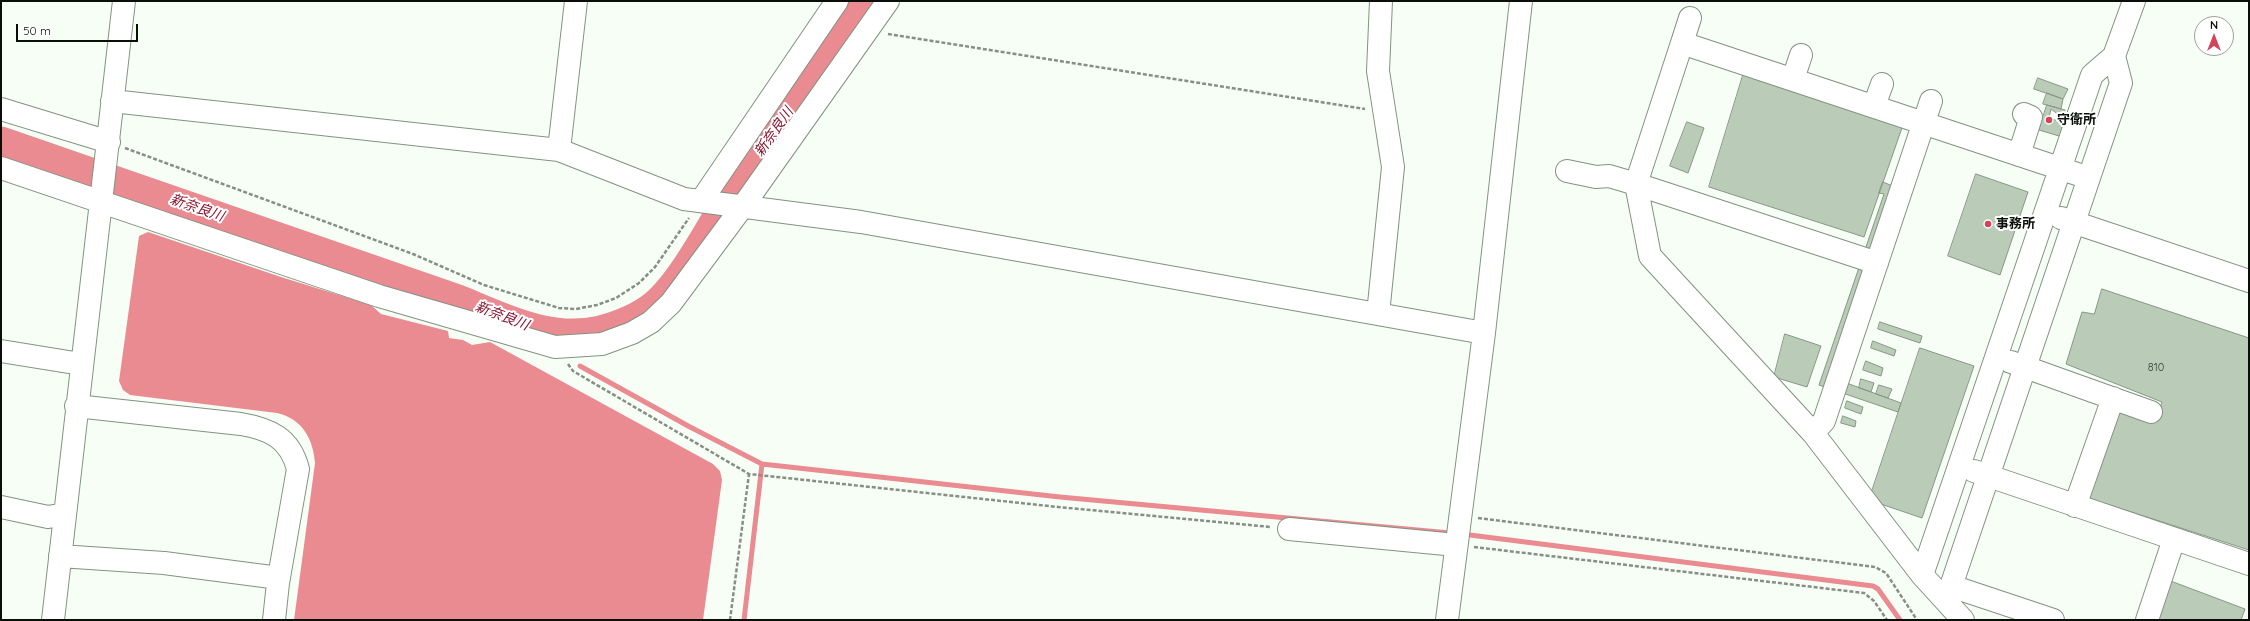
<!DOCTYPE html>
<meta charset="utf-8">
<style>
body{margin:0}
#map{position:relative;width:2250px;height:621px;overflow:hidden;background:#f7fef6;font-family:Quicksand,sans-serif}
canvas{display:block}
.frame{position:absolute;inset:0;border:2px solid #090f08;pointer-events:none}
.north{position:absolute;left:2194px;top:16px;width:40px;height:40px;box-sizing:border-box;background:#fff;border:1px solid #9d9f9c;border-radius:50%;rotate:0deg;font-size:11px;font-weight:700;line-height:16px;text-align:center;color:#090f08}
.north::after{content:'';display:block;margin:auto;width:14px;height:18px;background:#d3435a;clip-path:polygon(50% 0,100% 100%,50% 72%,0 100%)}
.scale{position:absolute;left:16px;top:24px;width:122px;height:18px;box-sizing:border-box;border:2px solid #090f08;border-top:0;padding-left:5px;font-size:12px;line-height:14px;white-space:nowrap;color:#090f08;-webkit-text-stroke:3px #fff;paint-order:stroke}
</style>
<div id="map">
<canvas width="2250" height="621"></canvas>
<div class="frame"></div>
<div class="north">N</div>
<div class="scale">50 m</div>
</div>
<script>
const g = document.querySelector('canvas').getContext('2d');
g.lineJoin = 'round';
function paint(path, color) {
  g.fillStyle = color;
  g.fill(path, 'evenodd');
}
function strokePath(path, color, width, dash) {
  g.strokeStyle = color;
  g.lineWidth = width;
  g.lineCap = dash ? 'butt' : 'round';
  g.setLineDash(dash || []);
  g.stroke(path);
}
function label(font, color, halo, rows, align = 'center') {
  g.font = font + ' Quicksand,"Noto Sans JP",sans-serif';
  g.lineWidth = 4;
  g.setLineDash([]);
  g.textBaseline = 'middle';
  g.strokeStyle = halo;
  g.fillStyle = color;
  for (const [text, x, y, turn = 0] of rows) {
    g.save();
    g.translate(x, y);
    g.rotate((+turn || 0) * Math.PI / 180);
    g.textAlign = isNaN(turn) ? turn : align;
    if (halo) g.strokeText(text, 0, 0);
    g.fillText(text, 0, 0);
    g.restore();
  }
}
paint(new Path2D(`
 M 148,232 L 281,277 L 371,305 L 381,314 L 448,331 L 449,338 L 463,340 L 472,345 L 490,342 L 713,464 L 720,471 L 722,480 L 703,620 L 294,620 L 315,463 C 313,438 302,419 277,413 L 130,395 L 123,390 L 119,381 L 139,236 Z`), '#ea8a91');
strokePath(new Path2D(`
 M 288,257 L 293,242
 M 580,366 L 690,427 L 762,464 L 1060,497 L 1450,533
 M 1470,535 L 1873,586 L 1878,589 L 1900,620
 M 744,620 L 762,464`), '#ea8a91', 5);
strokePath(new Path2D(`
 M 1,141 L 458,299 C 503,317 549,342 600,330 C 619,325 639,317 654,305 C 682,282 710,227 730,195 C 773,129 820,66 864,1`), '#ea8a91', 29);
const building = new Path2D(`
 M 1744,72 L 1903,125 L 1864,237 L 1709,187 Z
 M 2038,78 L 2068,89 L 2063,99 L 2034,89 Z
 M 2047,93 L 2063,99 L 2061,109 L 2043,104 Z
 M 2047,105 L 2065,110 L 2064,114 L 2059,115 L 2051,109 L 2049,118 L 2064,123 L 2063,133 L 2059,136 L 2039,130 Z
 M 1687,122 L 1704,128 L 1688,173 L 1670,166 Z
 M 1976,174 L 2028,192 L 2000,275 L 1948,256 Z
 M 1883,182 L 1895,187 L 1833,378 L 1901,403 L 1898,412 L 1819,385 L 1884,194 L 1879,193 Z
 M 2102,289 L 2249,338 L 2249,550 L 2088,498 L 2121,408 L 2156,420 L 2162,402 L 2066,364 L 2082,312 L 2094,314 Z
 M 1880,322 L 1922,336 L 1920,343 L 1878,329 Z
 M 1785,334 L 1821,346 L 1807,387 L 1774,377 Z
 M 1873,341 L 1896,350 L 1894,356 L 1871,348 Z
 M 1920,348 L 1974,366 L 1922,518 L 1869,500 Z
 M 1866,361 L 1883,368 L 1881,376 L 1863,370 Z
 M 1861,379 L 1874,383 L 1871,392 L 1859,388 Z
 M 1879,385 L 1892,389 L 1888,398 L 1876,394 Z
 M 1847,401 L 1863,407 L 1861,414 L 1845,408 Z
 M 1843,416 L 1856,421 L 1855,427 L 1841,423 Z
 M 2168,580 L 2245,609 L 2241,620 L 2154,620 Z`);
paint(building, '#baccb8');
strokePath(building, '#869885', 1);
const minor = new Path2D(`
 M 1682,43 L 1690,18
 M 1793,79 L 1801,55
 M 112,101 L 559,150 L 684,199 L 861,222 L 1484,333
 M 1874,106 L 1882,84
 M 1,109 L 109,142
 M 559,150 L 576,1
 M 2019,155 L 2031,117 L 2024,114
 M 1,168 L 379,296 L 555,347 L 602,344 L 632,333 L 651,322 L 671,303 L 743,206 L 888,1
 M 1567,171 L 1596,177 L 1609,176 L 1636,184 L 1650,256 L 1813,433 L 1922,575 L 1963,620
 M 701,201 L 837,1
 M 2061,218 L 2249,281
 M 1877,263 L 1636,184 L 1682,43 L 2089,178
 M 1378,314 L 1393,167 L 1378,71 L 1381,1
 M 1,351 L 81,364
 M 2011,362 L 2151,412
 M 76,406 L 241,424 C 270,429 290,438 298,469 L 278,583 L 274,620
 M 1813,433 L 1824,421 L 1931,101
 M 1974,471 L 2249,564
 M 2075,506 L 2113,398
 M 1,507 L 48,517 L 65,514
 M 1289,529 L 1456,545
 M 60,556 L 164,563 L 279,578
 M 1922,575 L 2092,75 L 2114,56 L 2134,1
 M 1951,586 L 2053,620
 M 1946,601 L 2121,83 L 2114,56
 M 53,620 L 124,1
 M 1447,620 L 1484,333 L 1521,1
 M 2147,620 L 2174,539`);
strokePath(minor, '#829380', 24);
strokePath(new Path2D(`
 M 888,34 L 1365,109
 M 125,148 L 413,254 L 484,285 L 559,308 L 576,309 L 597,305 L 616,298 L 639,283 L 655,267 L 689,218
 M 568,364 L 573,371 L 749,474 L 1058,507 L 1271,527
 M 1478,518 L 1875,567 L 1886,573 L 1917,620
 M 1474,547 L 1864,593 L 1874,601 L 1887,620
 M 730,620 L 749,474`), '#888e87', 2.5, [4, 2]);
strokePath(minor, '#fff', 22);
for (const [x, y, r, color] of [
 [2049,120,4,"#d3435a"],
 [1988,224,4,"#d3435a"]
]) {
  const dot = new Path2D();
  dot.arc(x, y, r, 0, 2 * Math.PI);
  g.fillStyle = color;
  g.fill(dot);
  strokePath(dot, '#fff', 1.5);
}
label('11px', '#353e34', null, [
 ["810",2156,368]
]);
label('bold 13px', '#090f08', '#fff', [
 ["守衛所",2057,120],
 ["事務所",1996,224]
], 'left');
label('italic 14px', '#87142e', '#fff', [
 ["新奈良川",774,132,-55],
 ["新奈良川",197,208,19],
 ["新奈良川",502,316,21]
]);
</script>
